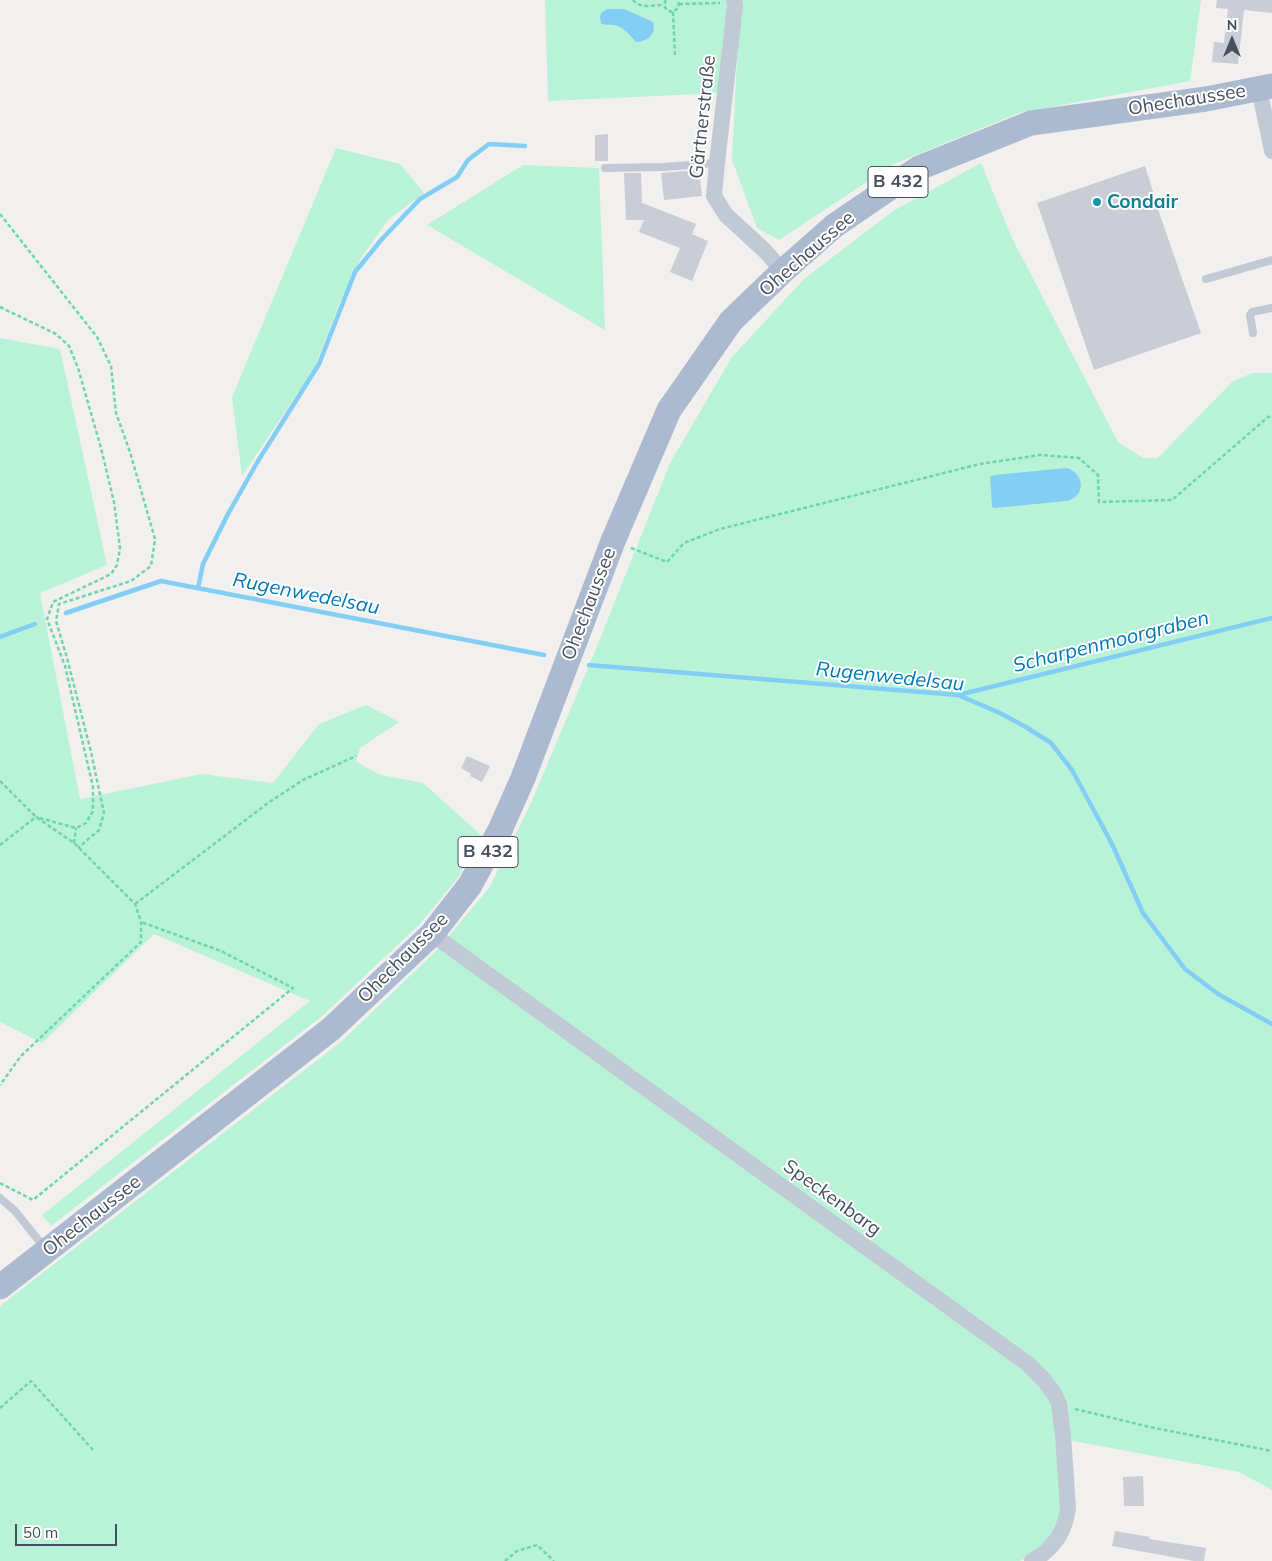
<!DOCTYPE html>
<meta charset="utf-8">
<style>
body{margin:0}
#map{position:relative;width:1272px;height:1561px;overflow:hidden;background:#f2efef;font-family:Mulish,sans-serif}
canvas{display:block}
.north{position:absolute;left:1207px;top:15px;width:50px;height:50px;-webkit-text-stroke:4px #fff;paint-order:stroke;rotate:0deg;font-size:14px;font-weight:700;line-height:20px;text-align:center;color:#454f5e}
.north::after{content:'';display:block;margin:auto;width:18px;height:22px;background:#454f5e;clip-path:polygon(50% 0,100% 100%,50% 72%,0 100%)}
.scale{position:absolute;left:15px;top:1524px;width:102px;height:22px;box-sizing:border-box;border:2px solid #454f5e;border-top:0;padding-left:6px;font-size:15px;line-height:18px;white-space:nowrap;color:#454f5e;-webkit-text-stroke:4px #fff;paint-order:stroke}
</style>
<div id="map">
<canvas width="1272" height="1561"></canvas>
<div class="north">N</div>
<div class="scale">50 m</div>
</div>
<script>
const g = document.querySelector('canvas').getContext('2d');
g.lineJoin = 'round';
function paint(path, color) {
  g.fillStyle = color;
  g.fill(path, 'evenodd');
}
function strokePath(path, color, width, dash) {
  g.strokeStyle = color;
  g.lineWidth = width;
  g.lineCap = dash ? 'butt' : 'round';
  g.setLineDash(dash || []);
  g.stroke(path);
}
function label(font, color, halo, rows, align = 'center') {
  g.font = font + ' Mulish,sans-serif';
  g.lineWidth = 4;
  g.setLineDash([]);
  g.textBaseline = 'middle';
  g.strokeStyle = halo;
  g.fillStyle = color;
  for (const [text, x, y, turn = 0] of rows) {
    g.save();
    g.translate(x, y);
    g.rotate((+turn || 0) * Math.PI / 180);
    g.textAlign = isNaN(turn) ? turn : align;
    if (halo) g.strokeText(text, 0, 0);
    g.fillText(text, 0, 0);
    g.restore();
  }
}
paint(new Path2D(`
 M 545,0 L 729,0 L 721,93 L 548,101 Z
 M 740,0 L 1201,0 L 1190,81 L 1019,113 L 894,164 L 779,240 L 757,228 L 732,160 Z
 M 336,148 L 400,164 L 424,193 L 388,220 L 361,258 L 341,300 L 314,369 L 242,476 L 232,397 Z
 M 981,163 L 1012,238 L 1118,442 L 1143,458 L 1158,458 L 1232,382 L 1252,373 L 1272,373 L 1272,1490 L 1239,1472 L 1068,1440 C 1067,1461 1065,1519 1053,1535 C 1044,1546 1032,1554 1020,1561 L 0,1561 L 0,1306 L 342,1041 L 437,950 L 489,888 L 531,803 L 598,644 L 670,463 L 732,357 L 804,279 L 893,211 Z
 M 523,165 L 599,168 L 605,330 L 427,225 Z
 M 0,338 L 60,349 L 107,565 L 40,593 L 80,799 L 202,774 L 273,783 L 319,724 L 366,705 L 399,722 L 360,748 L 356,762 L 381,775 L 423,783 L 481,835 L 457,879 L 420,924 L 321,1017 L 51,1226 L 42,1215 L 310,1001 L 154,934 L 42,1043 L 0,1022 Z`), '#b9f3d7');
paint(new Path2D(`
 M 607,9 L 624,9 L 653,22 C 657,34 647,42 636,42 C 630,35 622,25 613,25 C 608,24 606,26 601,23 L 600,17 L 601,13 Z
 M 1067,468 C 1085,474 1086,496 1067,501 L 994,508 L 992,506 L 990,477 L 994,475 Z`), '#82cef4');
strokePath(new Path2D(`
 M 198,588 L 203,564 L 228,514 L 258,461 L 319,364 L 355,272 L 382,239 L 420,199 L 457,177 L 468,160 L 489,144 L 525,146
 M 66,613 L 161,581 L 544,655
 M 0,637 L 35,624
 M 589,665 L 958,695 L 1000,713 L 1026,727 L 1051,743 L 1072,770 L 1112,844 L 1143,913 L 1185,969 L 1218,994 L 1272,1024
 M 958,695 L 1272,618`), '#82cef4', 4.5);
paint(new Path2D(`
 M 1217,0 L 1272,0 L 1272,13 L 1244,10 L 1238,64 L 1212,62 L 1214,42 L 1224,43 L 1228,9 L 1216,8 Z
 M 608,134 L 608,161 L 595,161 L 595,135 Z
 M 1145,166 L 1156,201 L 1155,201 L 1201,333 L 1094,370 L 1037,203 Z
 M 699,170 L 702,196 L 664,200 L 661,173 Z
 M 624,173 L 641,173 L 642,202 L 640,202 L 696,224 L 692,234 L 708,241 L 692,281 L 670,272 L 680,248 L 639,232 L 644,220 L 626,220 Z
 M 467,756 L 490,766 L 482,782 L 470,776 L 471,774 L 461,768 Z
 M 1143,1476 L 1144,1506 L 1124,1506 L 1123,1477 Z
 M 1115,1531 L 1150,1537 L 1149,1539 L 1206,1548 L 1204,1561 L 1194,1561 L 1112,1546 Z`), '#cacdd5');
strokePath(new Path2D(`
 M 633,0 C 640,9 654,5 664,5
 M 666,0 L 664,5 C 666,10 668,11 673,12 L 678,8 L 679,4 L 677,0
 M 679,4 L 720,3
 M 673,12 L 675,55
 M 0,214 L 97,337 L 111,366 L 116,413 L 130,452 L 155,539 L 151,566 L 131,581 L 59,604 L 56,621 L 67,658 L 91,752 L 104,813 L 99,830 L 78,848
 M 0,307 L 56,334 L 69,346 L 78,368 L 101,448 L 114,502 L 120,548 L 117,565 L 111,574 L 53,602 L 47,619 L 65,666 L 93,787 L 93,811 L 86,823 L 76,828 L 36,817
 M 631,548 L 667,562 L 684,543 L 720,529 L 980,464 L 1040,455 L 1079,458 L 1098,475 L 1099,502 L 1172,500 L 1268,417 L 1272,416
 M 0,781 L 36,817 L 74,843 L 135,904 L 141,922 L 141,942 L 21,1056 L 0,1085
 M 74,843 L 76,828
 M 0,845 L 36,817
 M 135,904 L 268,803 L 303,780 L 356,756
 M 0,1183 L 33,1200 L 293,988 L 221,951 L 141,922
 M 0,1408 L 31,1381 L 93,1450
 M 1075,1409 L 1150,1427 L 1272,1451
 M 505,1561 L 517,1551 L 537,1545 L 554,1561`), '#6ed5af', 2.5, [4, 2.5]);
strokePath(new Path2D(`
 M 605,168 L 663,167 L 717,163
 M 1206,279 L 1272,260
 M 1253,333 L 1250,315 L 1252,312 L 1272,308
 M 0,1198 L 15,1211 L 44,1247`), '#c1c9d5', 8);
strokePath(new Path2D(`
 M 734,0 L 735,6 L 717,163 L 714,196 L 726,215 L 764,250 L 783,271
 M 1259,88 L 1272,151
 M 432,934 L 1028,1364 L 1044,1380 L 1055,1395 L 1059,1404 L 1063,1435 L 1068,1508 C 1065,1532 1054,1549 1032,1561`), '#c1c9d5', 16);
strokePath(new Path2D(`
 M 0,1287 L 331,1029 L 432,934 L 470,885 L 500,830 L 523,778 L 613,541 L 669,410 L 731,321 L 783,271 L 834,226 L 919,168 L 1031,123 L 1206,99 L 1272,86`), '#acbad0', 25);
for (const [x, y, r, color] of [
 [1097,202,5,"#0f9aa8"]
]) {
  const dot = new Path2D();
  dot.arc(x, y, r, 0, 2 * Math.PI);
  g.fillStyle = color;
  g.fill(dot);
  strokePath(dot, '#fff', 2);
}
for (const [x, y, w] of [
 [898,182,60],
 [488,852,60]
]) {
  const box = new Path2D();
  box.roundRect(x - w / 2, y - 15.5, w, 31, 4);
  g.fillStyle = '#fff';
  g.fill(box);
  strokePath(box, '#454f5e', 1);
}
label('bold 18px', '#454f5e', null, [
 ["B 432",898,182],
 ["B 432",488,852]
]);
label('19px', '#454f5e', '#fff', [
 ["Ohechaussee",1187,100,-9],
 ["Gärtnerstraße",703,117,-84],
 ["Ohechaussee",807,254,-41],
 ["Ohechaussee",589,604,-69],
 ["Ohechaussee",403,958,-45],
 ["Speckenbarg",832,1198,36],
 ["Ohechaussee",92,1216,-38]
]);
label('bold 19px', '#0d838f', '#fff', [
 ["Condair",1107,202]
], 'left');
label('italic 20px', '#0079b6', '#fff', [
 ["Rugenwedelsau",306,594,11],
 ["Scharpenmoorgraben",1111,642,-14],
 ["Rugenwedelsau",890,677,6]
]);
</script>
